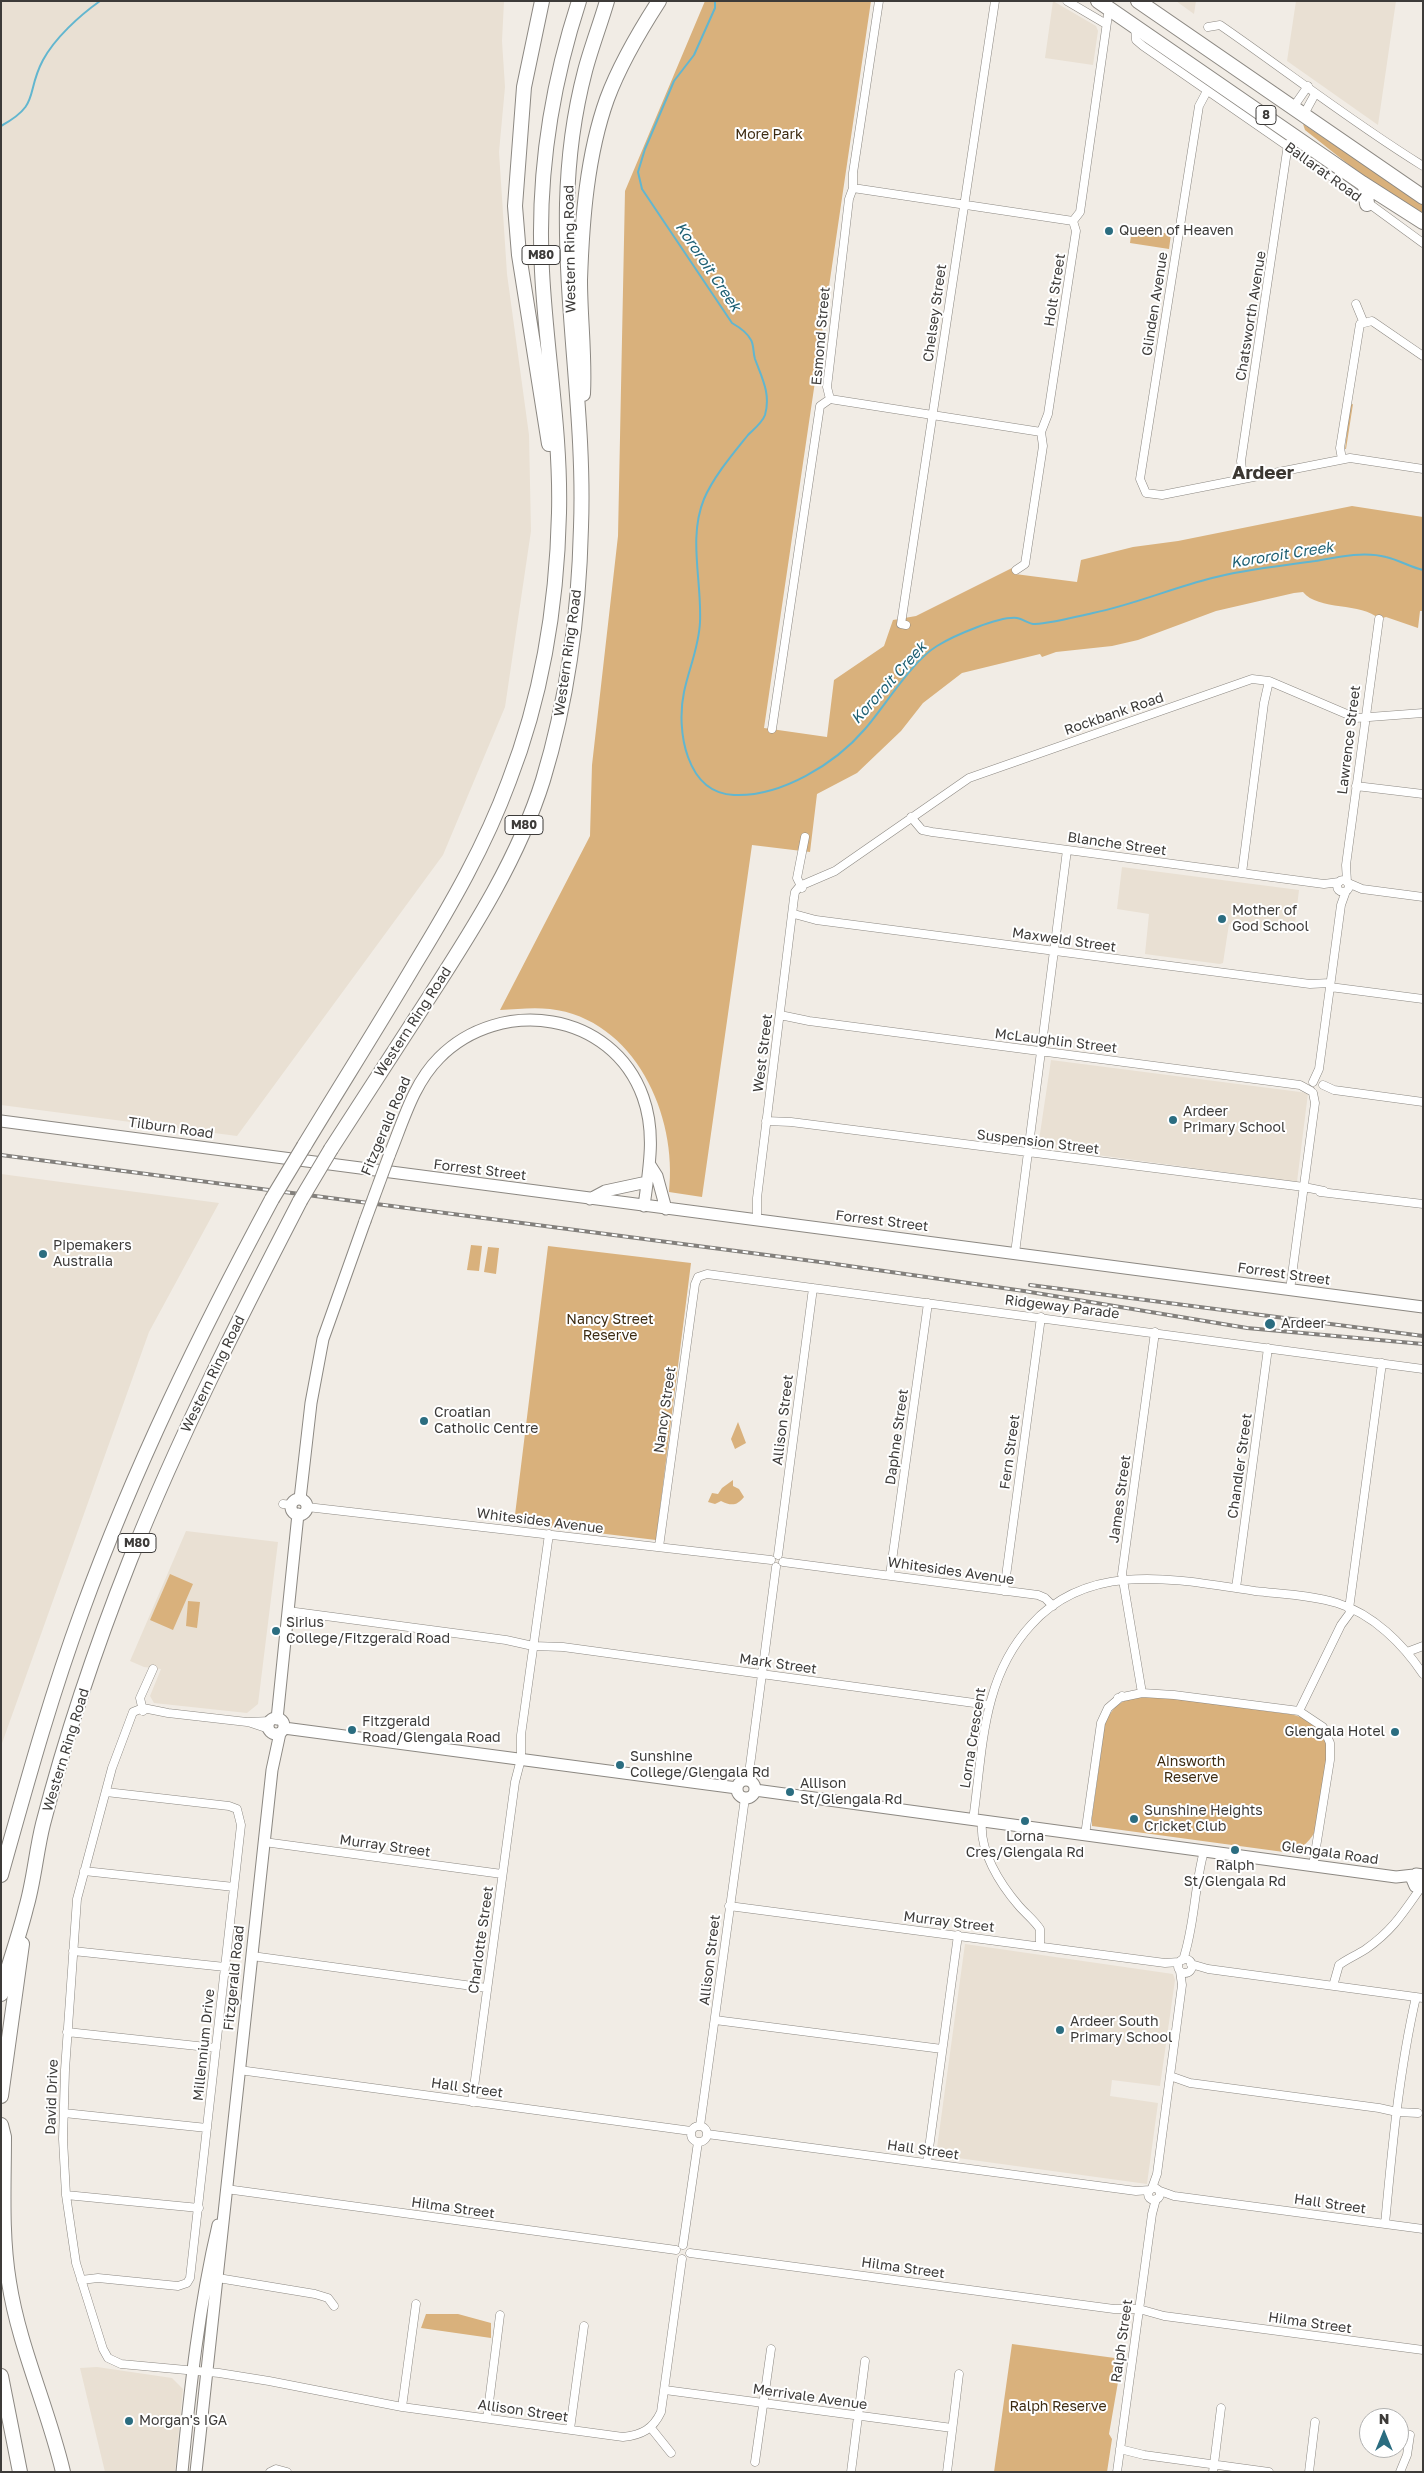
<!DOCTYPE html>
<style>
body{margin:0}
#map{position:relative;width:1424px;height:2473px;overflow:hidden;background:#f1ece5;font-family:"Golos Text",sans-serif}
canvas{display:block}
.frame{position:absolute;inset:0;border:2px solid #3d3b39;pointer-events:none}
.north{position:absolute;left:1359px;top:2408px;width:50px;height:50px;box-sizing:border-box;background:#fff;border:1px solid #b1b1b0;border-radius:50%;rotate:0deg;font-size:14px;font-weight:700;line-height:20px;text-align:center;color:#3d3b39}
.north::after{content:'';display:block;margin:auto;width:18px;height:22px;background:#2b6d80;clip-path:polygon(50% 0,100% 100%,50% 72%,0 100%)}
</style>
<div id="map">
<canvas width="1424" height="2473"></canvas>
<div class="frame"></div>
<div class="north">N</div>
</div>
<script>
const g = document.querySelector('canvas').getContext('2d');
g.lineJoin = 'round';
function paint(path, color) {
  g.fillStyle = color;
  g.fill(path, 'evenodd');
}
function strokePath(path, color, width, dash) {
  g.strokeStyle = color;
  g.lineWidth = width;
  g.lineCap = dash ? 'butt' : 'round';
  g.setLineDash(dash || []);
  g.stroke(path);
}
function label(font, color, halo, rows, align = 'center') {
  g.font = font + ' "Golos Text",sans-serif';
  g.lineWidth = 4;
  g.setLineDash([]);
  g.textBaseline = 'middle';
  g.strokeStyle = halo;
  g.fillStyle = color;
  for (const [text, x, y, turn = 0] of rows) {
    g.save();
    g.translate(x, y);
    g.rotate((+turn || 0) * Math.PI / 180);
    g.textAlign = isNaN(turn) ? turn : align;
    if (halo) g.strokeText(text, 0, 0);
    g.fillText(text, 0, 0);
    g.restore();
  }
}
paint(new Path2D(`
 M 1,1 L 504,1 L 502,41 L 505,87 L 499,152 L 507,274 L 529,435 L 531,531 L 505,707 L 443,855 L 237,1136 L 1,1105 Z
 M 1053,1 L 1096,26 L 1098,31 L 1093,65 L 1045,58 Z
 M 1176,1 L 1196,1 L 1194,14 Z
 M 1296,1 L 1396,1 L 1378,125 L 1287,61 Z
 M 1122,867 L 1299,890 L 1294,932 L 1229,924 L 1223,963 L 1220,964 L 1145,954 L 1149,914 L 1117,909 Z
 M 1051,1060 L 1308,1093 L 1297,1182 L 1038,1147 Z
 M 1,1174 L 219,1203 L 149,1332 L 1,1746 Z
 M 186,1531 L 278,1542 L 258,1704 L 247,1713 L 154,1703 L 150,1696 L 161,1669 L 144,1667 L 130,1661 Z
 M 965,1944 L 1173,1974 L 1175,1980 L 1160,2086 L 1112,2080 L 1110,2096 L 1158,2103 L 1147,2184 L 936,2155 Z
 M 97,2367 L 172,2378 L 183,2389 L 175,2472 L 105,2472 L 80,2368 Z`), '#e9e0d3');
paint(new Path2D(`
 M 705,1 L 871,1 L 764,728 L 827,737 L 834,680 L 884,646 L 893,620 L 916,616 L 1012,568 L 1015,574 L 1077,582 L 1081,560 L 1133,547 L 1178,541 L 1352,506 L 1423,517 L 1423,611 L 1420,611 L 1418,628 L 1386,617 L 1379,619 C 1362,602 1318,611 1303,592 L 1294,593 L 1216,611 L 1138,640 L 1112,646 L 1056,652 L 1042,657 L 1040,654 L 962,673 L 923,703 L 901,731 L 857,773 L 817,794 L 810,852 L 752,845 L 702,1197 L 669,1192 C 678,1116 635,1019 550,1009 C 534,1007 517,1009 500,1010 L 590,836 L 592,765 L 618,536 L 625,191 Z
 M 1303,124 L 1423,204 L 1423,214 L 1363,176 L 1305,130 Z
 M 1132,228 L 1171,234 L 1169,249 L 1130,243 Z
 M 1353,404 L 1346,449 L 1345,449 L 1350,405 Z
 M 471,1245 L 482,1246 L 479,1271 L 467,1270 Z
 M 548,1246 L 691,1263 L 656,1540 L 514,1523 Z
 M 488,1247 L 499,1248 L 496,1274 L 484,1272 Z
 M 738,1422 L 746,1443 L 735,1449 L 731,1439 Z
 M 733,1480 L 733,1486 L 739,1489 L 744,1497 C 737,1506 731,1506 721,1501 L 715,1504 L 708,1502 L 712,1493 L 718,1494 L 722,1488 Z
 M 170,1574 L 193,1584 L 173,1630 L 150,1620 Z
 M 188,1601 L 200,1602 L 197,1628 L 186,1626 Z
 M 1146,1695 L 1289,1714 C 1305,1717 1320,1724 1325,1740 C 1330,1755 1321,1813 1316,1829 C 1312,1839 1302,1849 1291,1853 L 1092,1826 L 1092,1817 L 1105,1723 C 1116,1701 1124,1700 1146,1695 Z
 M 426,2314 L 458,2314 L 491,2323 L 491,2338 L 421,2328 Z
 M 1012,2344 L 1122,2359 L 1109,2434 L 1112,2439 L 1107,2472 L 994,2472 Z`), '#d9b17c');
strokePath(new Path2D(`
 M 715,1 L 715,8 L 694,55 L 674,81 L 645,149 L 638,172 L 642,189 L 732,323 C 739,327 747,332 751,340 C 754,345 753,353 755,359 C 762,378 771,394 765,415 C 762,423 754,429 748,435 C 732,455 714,476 704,499 C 688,538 702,581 700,622 C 699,647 689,668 684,692 C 676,730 686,793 734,795 C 781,797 835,764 865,729 C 885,706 912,661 937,646 C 953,636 999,616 1017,618 C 1024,619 1028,624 1035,624 C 1054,623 1074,617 1093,613 C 1133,605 1172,588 1212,578 C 1245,569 1281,566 1315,561 C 1337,557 1364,551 1386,557 C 1399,560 1410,567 1423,570
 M 1,126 C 41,104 25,94 43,60 C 55,38 79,16 100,1`), '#62b6cf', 2);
const street = new Path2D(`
 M 1067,1 L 1106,24
 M 1135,26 L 1136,40 L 1143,46 L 1345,186 L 1423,243
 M 1208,27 L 1220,25 C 1288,72 1353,123 1423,166
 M 1207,91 L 1199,106 L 1140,479 L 1146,493 L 1162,495 L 1350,458 L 1423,469
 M 1292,109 L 1308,86
 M 1303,116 L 1315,94
 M 853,188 L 1073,221
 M 1356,304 L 1363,321
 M 830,399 L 1041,432
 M 1342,459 L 1340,448 L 1360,324 L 1372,321 L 1423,356
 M 1243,478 L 1241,461 L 1288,144
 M 1016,570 L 1025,564 L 1043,446 L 1041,432 L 1048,414 L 1076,231 L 1073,221 L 1080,212 L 1109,8
 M 906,625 L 901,624 L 995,1
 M 772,729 L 820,406 L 830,399 L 827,387 L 849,199 L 853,188 L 853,173 L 879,1
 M 1356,786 L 1423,794
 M 911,817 L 922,830 L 932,832 L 1324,884 L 1339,882
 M 1242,873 L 1264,703 L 1269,681
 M1337 886a6 6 0 1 1 12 0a6 6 0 1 1-12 0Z
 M 1347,882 L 1346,865 L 1379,619
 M 1348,883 L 1362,889 L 1423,897
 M 802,888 L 797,878 L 805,837
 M 794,914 L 816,920 L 1310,984 L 1330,983
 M 1330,987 L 1423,999
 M 780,1015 L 809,1021 L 1300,1085 L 1311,1091
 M 1313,1082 L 1319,1069 L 1341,905 L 1346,891
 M 1323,1085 L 1334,1090 L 1423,1102
 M 766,1121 L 791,1122 L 1304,1187 L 1324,1191
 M 1320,1192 L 1423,1204
 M 757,1220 L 757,1198 L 794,898 L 795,892 L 800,886 L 835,871 L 969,778 L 1252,679 L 1269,681 L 1356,718 L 1423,713
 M 1015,1253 L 1067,850
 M 1290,1290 L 1315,1103 L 1313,1093
 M 283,1504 L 291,1505
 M 307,1507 L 771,1560
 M 659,1547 L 695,1284 L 698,1277 L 707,1274 L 1423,1369
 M 778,1555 L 813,1288
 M 783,1562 L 1038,1595 L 1045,1598 L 1053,1606
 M 890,1575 L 928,1303
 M 1236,1588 L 1268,1348
 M 1004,1591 L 1041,1317
 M 1349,1609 L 1382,1363
 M 288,1611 L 506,1640 L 533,1646 L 563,1647 L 989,1705
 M 1407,1652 L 1423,1646
 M 1142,1693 L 1122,1574 L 1155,1332
 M 1118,1698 L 1142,1693 L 1174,1695 L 1299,1711 L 1323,1727 L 1330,1743 L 1330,1760 L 1313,1866
 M 143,1711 L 140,1698 L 153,1669
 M 1299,1711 L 1341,1625 L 1352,1610
 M 271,1721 L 247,1722 L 168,1713 L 143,1708 L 133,1712 L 112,1768 L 77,1899 L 65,2070 L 63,2139 L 66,2195 L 76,2263 L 103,2349 L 108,2358 L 121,2364 L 219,2373 L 269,2381 L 402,2407 L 623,2437 C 642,2435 653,2429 661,2412 L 682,2259
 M 251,1723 L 269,1729
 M 748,1781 L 776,1567
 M 973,1820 C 983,1751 981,1679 1031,1625 C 1090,1559 1179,1580 1255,1591 C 1281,1594 1312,1595 1337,1603 C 1373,1614 1403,1644 1423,1674
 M 982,1821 C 979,1851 1000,1884 1019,1906 C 1026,1914 1034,1920 1040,1929 L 1040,1946
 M 1085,1835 L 1101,1723 L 1108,1708 L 1122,1696
 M 264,1842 L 502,1874
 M 84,1871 L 234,1887
 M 729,1906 L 1165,1963 L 1179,1962
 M 73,1951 L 225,1967
 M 252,1956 L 487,1988
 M1178 1966a7 7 0 1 1 14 0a7 7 0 1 1-14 0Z
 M 1183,1960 C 1195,1925 1194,1887 1204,1851
 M 1191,1964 L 1208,1969 L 1423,1998
 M 1333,1986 L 1339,1965 C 1347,1959 1357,1955 1366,1949 C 1393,1930 1403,1913 1422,1886
 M 715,2020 L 942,2049
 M 67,2032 L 216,2048
 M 239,2070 L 691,2131
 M 1170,2076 L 1190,2083 L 1379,2108 L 1397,2112 L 1418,2113
 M 472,2102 L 515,1782 L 521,1759 L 521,1735 L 549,1534
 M 64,2113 L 207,2128
 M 700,2126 L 745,1798
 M691 2134a8 8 0 1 1 16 0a8 8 0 1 1-16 0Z
 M 707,2134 L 1136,2191 L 1150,2190
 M 927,2163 L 958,1935
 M1148 2194a6 6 0 1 1 12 0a6 6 0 1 1-12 0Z
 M 1152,2188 L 1157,2174 L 1182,1985 L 1180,1971
 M 226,2189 L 676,2250
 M 1160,2191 L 1174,2196 L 1423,2229
 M 66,2195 L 199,2208
 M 1385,2224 C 1392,2149 1399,2071 1416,1997
 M 683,2245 L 698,2142
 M 690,2253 L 1114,2309 L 1139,2309 L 1164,2316 L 1423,2350
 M 212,2279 L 218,2278 L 315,2294 L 328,2298 L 334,2306
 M 81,2280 L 98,2278 L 178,2286 L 187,2283 L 190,2278 L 241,1825 L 237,1809 L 229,1806 L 106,1792
 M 665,2390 L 952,2428
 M 402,2407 L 416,2304
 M 487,2418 L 500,2315
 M 651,2428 L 671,2453
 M 570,2429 L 584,2326
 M 1120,2449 L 1144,2455 L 1269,2472
 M 755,2462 L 771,2349
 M 270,2472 L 276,2469 L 287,2472
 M 851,2472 L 865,2361
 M 947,2472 L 959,2374
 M 1117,2472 L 1152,2214 L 1156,2199
 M 1213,2472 L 1221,2408
 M 1309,2472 L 1315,2422
 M 1400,2472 L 1407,2455 L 1410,2435`);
const secondary = new Path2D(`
 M 1,1121 L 1423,1307
 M 389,1156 C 403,1122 413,1084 439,1058 C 500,996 612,1011 643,1097 C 656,1133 649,1168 644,1206
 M 650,1165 L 657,1176 L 666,1209
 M 590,1199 L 605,1191 L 647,1182
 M 300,1499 L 311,1403 L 323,1339 L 365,1221
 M291 1507a8 8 0 1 1 16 0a8 8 0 1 1-16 0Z
 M268 1726a8 8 0 1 1 16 0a8 8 0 1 1-16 0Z
 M 277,1719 L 298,1514
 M 284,1728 L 737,1788
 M737 1789a9 9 0 1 1 18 0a9 9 0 1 1-18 0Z
 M 755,1790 L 1396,1877 L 1414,1875
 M 1423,1875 L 1416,1874 L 1412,1879 L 1415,1886 L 1423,1885
 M 182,2472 C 190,2389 199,2306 218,2225
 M 196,2472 L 272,1770 L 280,1733`);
const highway = new Path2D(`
 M 542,1 L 524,87 L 515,206 L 519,255 L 549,444
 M 1098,1 L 1362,183 L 1423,222
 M 1138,1 L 1423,197
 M 1365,185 L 1367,204
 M 583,394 C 585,356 580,318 580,280 C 582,220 587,155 607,99 C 620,64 639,32 659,1
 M 304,1146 C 341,1085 379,1025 415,964 C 451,905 485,846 509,781 C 542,696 557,604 559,513 C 561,432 546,352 542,271 C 537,180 551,87 579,1
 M 331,1149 C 364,1098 397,1047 430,996 C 474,928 519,857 543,780 C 568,698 579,612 581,527 C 585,419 565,312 567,204 C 568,160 574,113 585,71 C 591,48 600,25 607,1
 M 1,1875 C 26,1786 50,1698 82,1611 C 134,1468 200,1333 272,1199
 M 1,1994 C 8,1965 19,1937 26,1908 C 34,1881 36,1852 43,1824 C 66,1735 96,1646 130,1560 C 179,1437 239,1319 300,1201
 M 1,2096 L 22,1944
 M 1,2125 L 4,2137 C 4,2185 1,2234 9,2282 C 19,2347 48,2408 63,2472
 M 1,2376 L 20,2472`);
strokePath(street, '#8c8882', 9);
strokePath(secondary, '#8c8882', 13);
strokePath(highway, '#8c8882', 16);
strokePath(street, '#fff', 8);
strokePath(secondary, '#fff', 11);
strokePath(highway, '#fff', 14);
const rail = new Path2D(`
 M 1,1155 L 828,1263 L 1024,1291 L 1247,1328 L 1423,1344
 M 1030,1285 L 1423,1336`);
strokePath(rail, '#83807c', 4);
strokePath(rail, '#fff', 2, [5.5]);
const secondaryBridge = new Path2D(`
 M 365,1221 L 389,1156`);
const highwayBridge = new Path2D(`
 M 272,1199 L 304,1146
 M 300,1201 L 331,1149`);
strokePath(secondaryBridge, '#8c8882', 13, []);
strokePath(highwayBridge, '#8c8882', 16, []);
strokePath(secondaryBridge, '#fff', 11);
strokePath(highwayBridge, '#fff', 14);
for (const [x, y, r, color] of [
 [1109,231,5,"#2b6d80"],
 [1222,919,5,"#2b6d80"],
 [1173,1120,5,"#2b6d80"],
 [43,1254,5,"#2b6d80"],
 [1270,1324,6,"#2b6d80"],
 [424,1421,5,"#2b6d80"],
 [276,1631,5,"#2b6d80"],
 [352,1730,5,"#2b6d80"],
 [1395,1732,5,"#2b6d80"],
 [620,1765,5,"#2b6d80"],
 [790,1792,5,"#2b6d80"],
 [1134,1819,5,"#2b6d80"],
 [1025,1821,5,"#2b6d80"],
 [1235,1850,5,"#2b6d80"],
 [1060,2030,5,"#2b6d80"],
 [129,2421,5,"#2b6d80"]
]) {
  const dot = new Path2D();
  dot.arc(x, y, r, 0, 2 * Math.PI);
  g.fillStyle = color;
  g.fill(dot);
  strokePath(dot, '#fff', 2);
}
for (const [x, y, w] of [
 [1266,115,20],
 [541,255,38],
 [524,825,38],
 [137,1543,38]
]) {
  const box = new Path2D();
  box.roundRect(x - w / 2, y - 9.5, w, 19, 4);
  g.fillStyle = '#fff';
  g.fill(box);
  strokePath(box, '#3d3b39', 1);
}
label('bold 12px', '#3d3b39', null, [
 ["8",1266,115],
 ["M80",541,255],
 ["M80",524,825],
 ["M80",137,1543]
]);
label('14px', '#3d2b11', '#fff', [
 ["More Park",769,135],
 ["Nancy Street",610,1320],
 ["Reserve",610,1336],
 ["Ainsworth",1191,1762],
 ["Reserve",1191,1778],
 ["Ralph Reserve",1058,2407]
]);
label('14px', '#3d3b39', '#fff', [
 ["Ballarat Road",1323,172,36],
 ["Western Ring Road",570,249,-91],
 ["Holt Street",1055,290,-81],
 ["Glinden Avenue",1155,304,-81],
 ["Chelsey Street",935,313,-82],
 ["Chatsworth Avenue",1251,316,-81],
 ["Esmond Street",821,336,-85],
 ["Western Ring Road",568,653,-82],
 ["Rockbank Road",1114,714,-19],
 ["Lawrence Street",1349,740,-83],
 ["Blanche Street",1117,844,8],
 ["Maxweld Street",1064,940,8],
 ["Western Ring Road",413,1022,-57],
 ["McLaughlin Street",1056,1041,7],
 ["West Street",763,1053,-83],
 ["Fitzgerald Road",386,1126,-67],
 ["Tilburn Road",171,1128,8],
 ["Suspension Street",1038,1142,7],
 ["Forrest Street",480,1170,7],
 ["Forrest Street",882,1221,7],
 ["Forrest Street",1284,1274,8],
 ["Ridgeway Parade",1062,1307,7],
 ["Western Ring Road",213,1374,-64],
 ["Nancy Street",665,1410,-82],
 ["Allison Street",783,1420,-83],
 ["Daphne Street",897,1437,-82],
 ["Fern Street",1010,1452,-82],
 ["Chandler Street",1240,1466,-82],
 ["James Street",1120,1499,-82],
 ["Whitesides Avenue",540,1521,7],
 ["Whitesides Avenue",951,1571,8],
 ["Mark Street",778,1664,8],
 ["Lorna Crescent",973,1738,-81],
 ["Western Ring Road",66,1750,-73],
 ["Murray Street",385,1846,8],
 ["Glengala Road",1330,1853,8],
 ["Murray Street",949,1922,7],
 ["Charlotte Street",481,1940,-82],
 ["Allison Street",710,1960,-83],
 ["Fitzgerald Road",234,1978,-84],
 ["Millennium Drive",204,2045,-84],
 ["Hall Street",467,2088,8],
 ["David Drive",52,2097,-88],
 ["Hall Street",923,2150,8],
 ["Hall Street",1330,2204,8],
 ["Hilma Street",453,2208,8],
 ["Hilma Street",903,2268,8],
 ["Hilma Street",1310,2323,8],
 ["Ralph Street",1122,2341,-82],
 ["Merrivale Avenue",810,2397,8],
 ["Allison Street",523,2411,8]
]);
label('14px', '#3d3b39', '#fff', [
 ["Queen of Heaven",1119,231],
 ["Mother of",1232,911],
 ["God School",1232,927],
 ["Ardeer",1183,1112],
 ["Primary School",1183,1128],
 ["Pipemakers",53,1246],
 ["Australia",53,1262],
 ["Ardeer",1281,1324],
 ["Croatian",434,1413],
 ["Catholic Centre",434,1429],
 ["Sirius",286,1623],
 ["College/Fitzgerald Road",286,1639],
 ["Fitzgerald",362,1722],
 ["Road/Glengala Road",362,1738],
 ["Glengala Hotel",1385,1732,"right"],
 ["Sunshine",630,1757],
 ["College/Glengala Rd",630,1773],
 ["Allison",800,1784],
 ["St/Glengala Rd",800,1800],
 ["Sunshine Heights",1144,1811],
 ["Cricket Club",1144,1827],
 ["Lorna",1025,1837,"center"],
 ["Cres/Glengala Rd",1025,1853,"center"],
 ["Ralph",1235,1866,"center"],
 ["St/Glengala Rd",1235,1882,"center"],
 ["Ardeer South",1070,2022],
 ["Primary School",1070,2038],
 ["Morgan's IGA",139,2421]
], 'left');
label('italic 15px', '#1e6073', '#fff', [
 ["Kororoit Creek",708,267,56],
 ["Kororoit Creek",1282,555,-9],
 ["Kororoit Creek",889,683,-48]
]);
label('bold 19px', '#3b3732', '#fff', [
 ["Ardeer",1263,473]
]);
</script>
